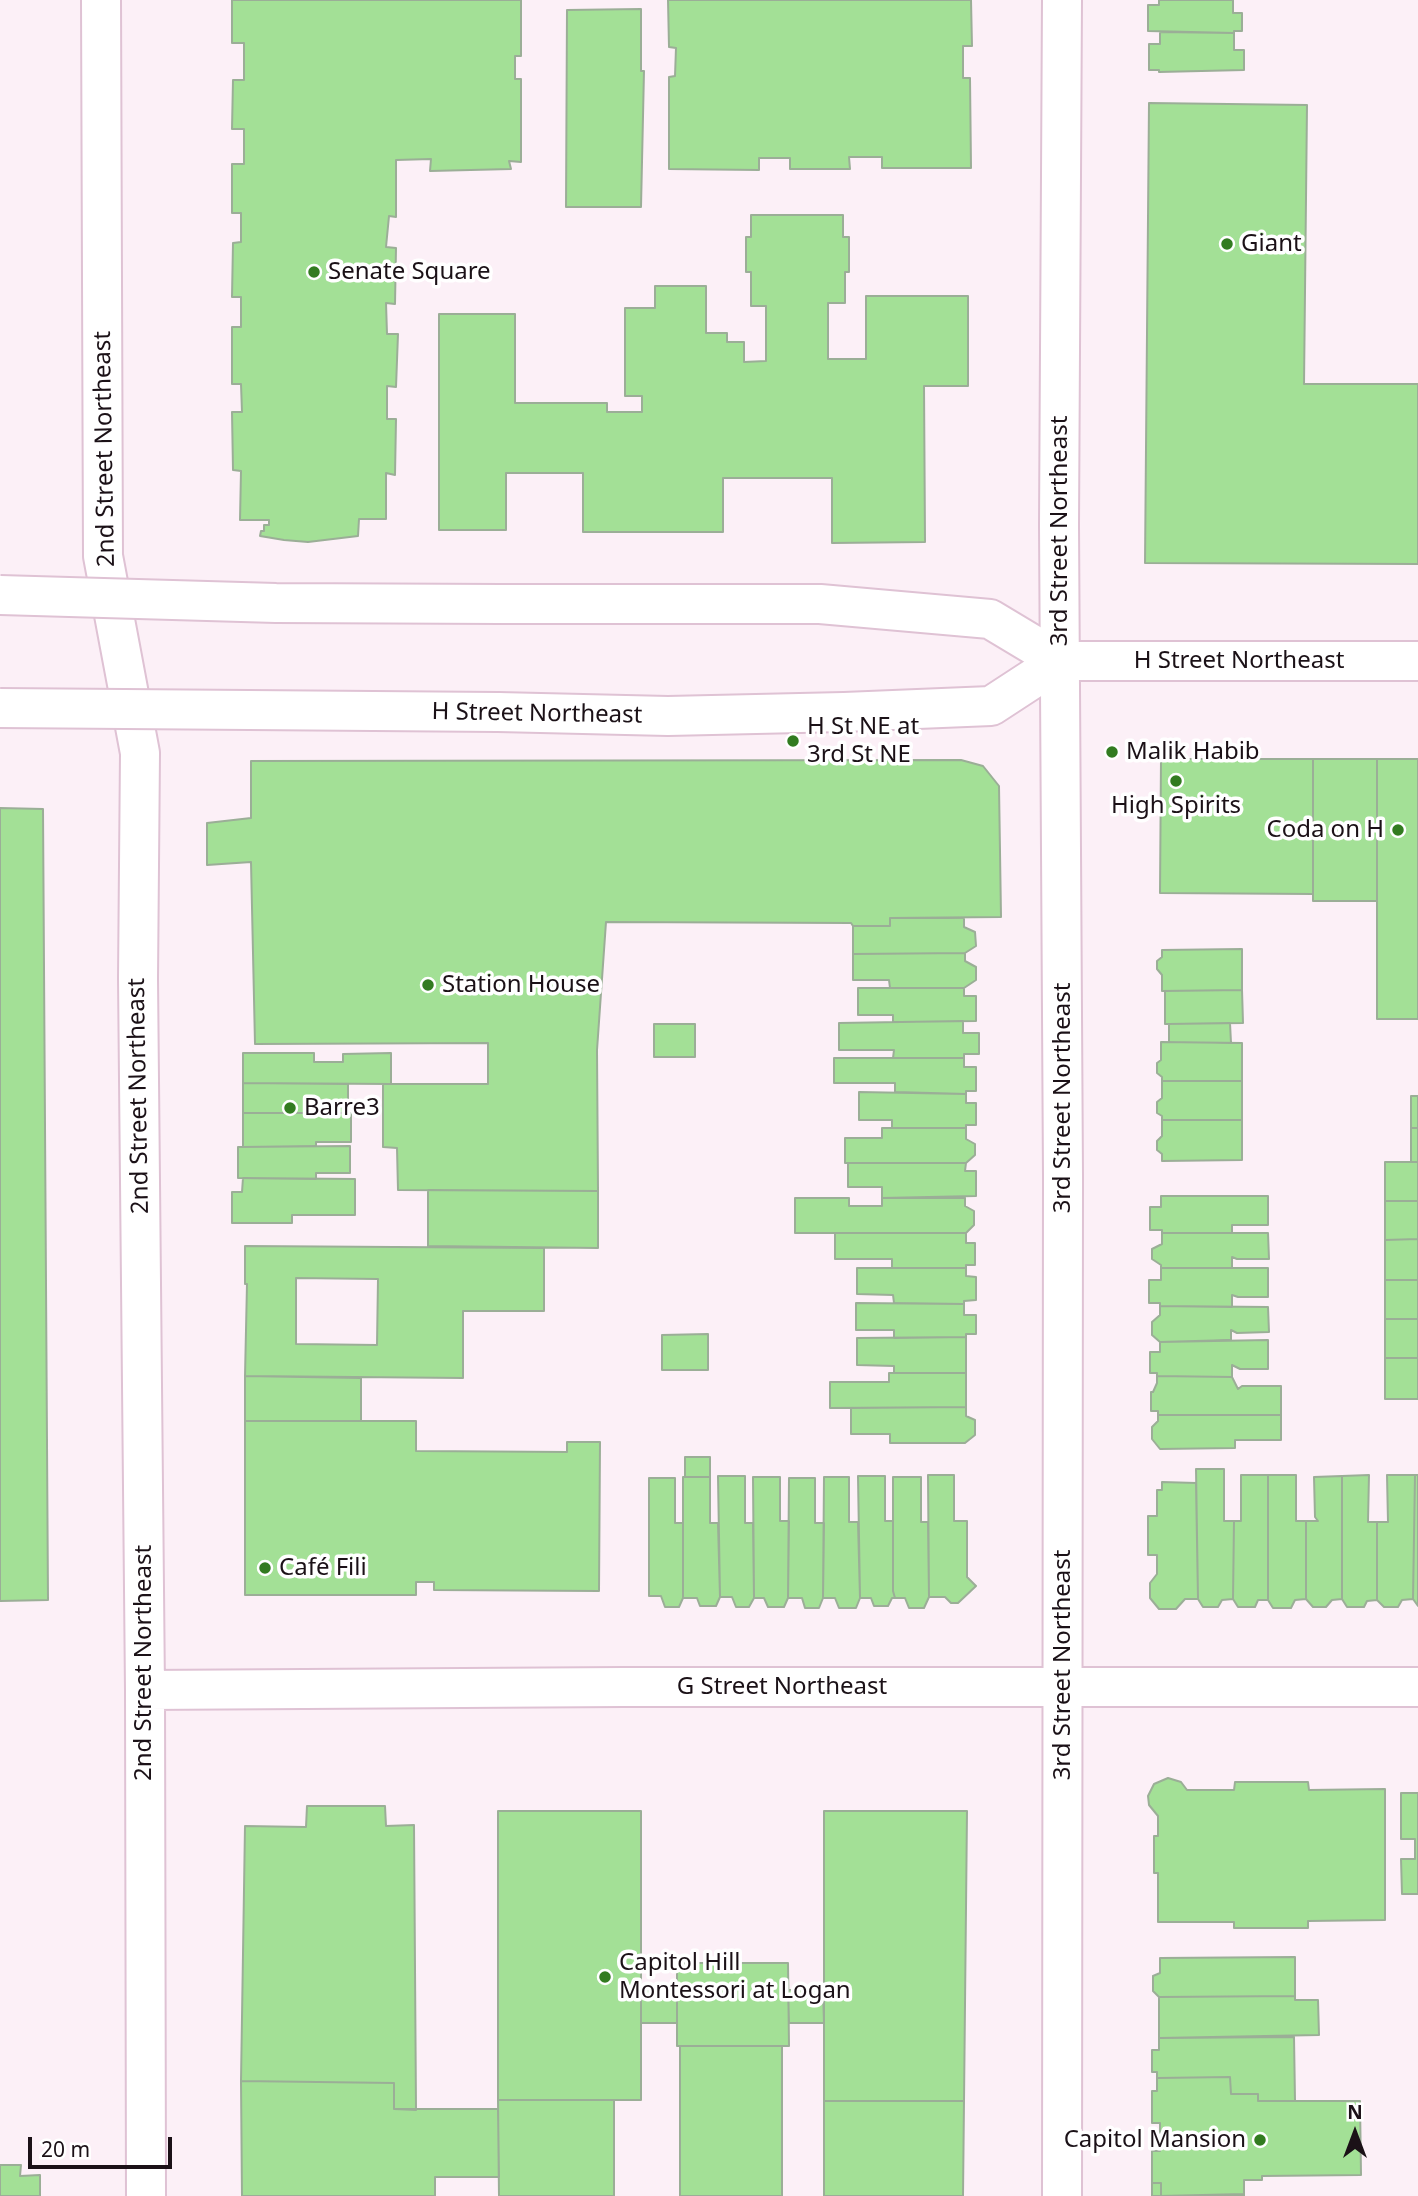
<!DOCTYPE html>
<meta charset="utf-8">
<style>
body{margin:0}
#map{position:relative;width:1418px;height:2196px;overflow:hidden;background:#fcf0f7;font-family:"Noto Sans",sans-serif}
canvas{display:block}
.north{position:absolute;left:1320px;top:2098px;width:70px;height:70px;-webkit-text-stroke:5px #fff;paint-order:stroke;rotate:0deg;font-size:19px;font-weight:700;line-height:28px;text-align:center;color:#1b1117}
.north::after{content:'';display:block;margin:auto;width:24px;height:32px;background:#1b1117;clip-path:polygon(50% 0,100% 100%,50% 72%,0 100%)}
.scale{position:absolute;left:28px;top:2137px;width:144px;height:32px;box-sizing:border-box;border:4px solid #1b1117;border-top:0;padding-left:9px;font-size:21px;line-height:24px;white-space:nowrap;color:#1b1117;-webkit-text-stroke:5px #fff;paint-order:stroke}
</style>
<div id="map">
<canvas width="1418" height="2196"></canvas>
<div class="north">N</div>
<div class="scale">20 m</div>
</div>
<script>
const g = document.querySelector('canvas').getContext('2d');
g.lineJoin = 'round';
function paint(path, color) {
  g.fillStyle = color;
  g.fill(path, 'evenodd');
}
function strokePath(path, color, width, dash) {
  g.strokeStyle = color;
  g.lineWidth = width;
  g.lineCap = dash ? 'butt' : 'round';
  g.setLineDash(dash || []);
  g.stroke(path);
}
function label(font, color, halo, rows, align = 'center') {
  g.font = font + ' "Noto Sans",sans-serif';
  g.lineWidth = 7;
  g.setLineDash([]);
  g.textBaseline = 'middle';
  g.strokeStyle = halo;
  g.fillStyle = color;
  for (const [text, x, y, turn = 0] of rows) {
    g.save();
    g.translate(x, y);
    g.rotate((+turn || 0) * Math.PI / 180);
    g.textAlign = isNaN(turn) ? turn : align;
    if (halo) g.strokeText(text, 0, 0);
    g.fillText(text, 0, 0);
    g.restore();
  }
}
const building = new Path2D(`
 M 232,0 L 521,0 L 521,56 L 515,56 L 515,79 L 521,79 L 521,162 L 509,161 L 511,169 L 430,171 L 431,159 L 396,160 L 396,217 L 389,216 L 386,247 L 396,248 L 395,304 L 386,303 L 387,334 L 398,334 L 396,387 L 387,386 L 387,419 L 396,419 L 395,475 L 386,473 L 386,519 L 359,519 L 358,536 L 308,542 L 284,540 L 260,536 L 261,531 L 264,531 L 264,525 L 269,525 L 269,520 L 240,520 L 241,471 L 233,470 L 232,412 L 242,412 L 241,384 L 232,384 L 232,327 L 241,327 L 241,297 L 232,297 L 233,243 L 241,242 L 241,213 L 232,213 L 232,164 L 244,164 L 244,129 L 232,129 L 233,80 L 244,80 L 244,43 L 232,43 Z
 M 668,0 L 971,0 L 972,46 L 963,46 L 963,78 L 970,78 L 971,168 L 882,168 L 882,157 L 849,157 L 850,169 L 790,169 L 790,158 L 759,158 L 759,170 L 669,169 L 669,77 L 675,76 L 676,48 L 669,47 Z
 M 1159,0 L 1233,0 L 1233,13 L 1242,13 L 1242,31 L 1234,31 L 1234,33 L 1148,31 L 1148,5 L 1159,5 Z
 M 641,9 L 641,71 L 644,71 L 641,207 L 566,207 L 567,10 Z
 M 1160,32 L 1234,33 L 1234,50 L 1244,50 L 1244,70 L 1159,72 L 1159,70 L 1149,70 L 1149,44 L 1160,44 Z
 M 1149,103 L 1307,105 L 1304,384 L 1418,384 L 1418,564 L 1145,563 Z
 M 751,215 L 843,215 L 843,237 L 849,237 L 849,272 L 845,272 L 845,303 L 828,303 L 828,359 L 866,359 L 866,296 L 968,296 L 968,386 L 924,386 L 925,542 L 832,543 L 832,478 L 723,478 L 723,532 L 583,532 L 583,473 L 506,473 L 506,530 L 439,530 L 439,314 L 515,314 L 515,403 L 607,403 L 607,412 L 642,412 L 642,396 L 625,396 L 625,308 L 655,308 L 655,286 L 706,286 L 706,333 L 727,333 L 727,342 L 744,342 L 744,362 L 766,361 L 766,306 L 751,306 L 751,272 L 746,272 L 746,237 L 751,237 Z
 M 1161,759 L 1313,759 L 1313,894 L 1160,893 Z
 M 1313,759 L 1377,759 L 1377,901 L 1313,901 Z
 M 1377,759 L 1418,759 L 1418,1019 L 1377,1019 Z
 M 961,760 L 983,766 L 999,786 L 1001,917 L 890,918 L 890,926 L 853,926 L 851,923 L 606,922 L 597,1050 L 598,1191 L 398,1190 L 397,1148 L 383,1147 L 383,1084 L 488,1084 L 488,1043 L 255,1044 L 251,862 L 207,865 L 207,823 L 251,818 L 251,761 Z
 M 0,808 L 43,809 L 48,1600 L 0,1601 Z
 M 890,918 L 964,918 L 964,927 L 975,932 L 976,946 L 965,953 L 853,954 L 853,926 L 890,926 Z
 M 1242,949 L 1242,990 L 1162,991 L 1162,975 L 1157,969 L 1157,961 L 1162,957 L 1162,950 Z
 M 965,953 L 965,961 L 976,967 L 976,980 L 964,988 L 890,988 L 889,980 L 853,980 L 853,954 Z
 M 858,988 L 964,988 L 964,996 L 976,996 L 976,1021 L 893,1022 L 893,1015 L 858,1015 Z
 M 1242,990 L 1243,1023 L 1165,1024 L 1165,991 Z
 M 963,1021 L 963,1033 L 979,1033 L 979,1054 L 964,1054 L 964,1058 L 893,1058 L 894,1050 L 839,1050 L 839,1023 Z
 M 1230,1023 L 1231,1043 L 1169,1042 L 1169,1024 Z
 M 654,1024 L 695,1024 L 695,1057 L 654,1057 Z
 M 1161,1042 L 1242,1043 L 1242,1081 L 1162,1081 L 1162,1077 L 1157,1073 L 1157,1063 L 1161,1060 Z
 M 243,1053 L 314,1053 L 314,1062 L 343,1062 L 343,1054 L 391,1053 L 391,1084 L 243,1083 Z
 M 834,1058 L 964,1058 L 964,1067 L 976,1067 L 976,1091 L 966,1091 L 966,1094 L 895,1092 L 895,1083 L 834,1083 Z
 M 1162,1081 L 1242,1081 L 1242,1120 L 1162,1120 L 1162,1116 L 1157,1113 L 1157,1102 L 1162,1098 Z
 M 243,1083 L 348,1084 L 348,1103 L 345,1103 L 345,1113 L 243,1113 Z
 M 859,1092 L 966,1094 L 966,1103 L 976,1103 L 976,1125 L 966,1125 L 966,1128 L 892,1128 L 892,1120 L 859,1120 Z
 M 1411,1096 L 1418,1096 L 1418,1128 L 1411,1128 Z
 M 243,1113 L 351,1113 L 351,1142 L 316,1142 L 316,1146 L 243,1147 Z
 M 1162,1120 L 1242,1120 L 1242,1160 L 1162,1161 L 1162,1154 L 1157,1150 L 1157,1141 L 1162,1136 Z
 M 882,1128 L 966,1128 L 966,1139 L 975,1144 L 975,1155 L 966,1163 L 845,1163 L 845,1138 L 882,1138 Z
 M 1411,1128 L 1418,1128 L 1418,1162 L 1411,1162 Z
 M 350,1146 L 350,1173 L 316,1173 L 316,1179 L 238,1178 L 238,1147 Z
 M 1385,1162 L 1418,1162 L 1418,1201 L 1385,1201 Z
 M 848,1163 L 966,1163 L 965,1171 L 976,1171 L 976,1196 L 882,1198 L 882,1187 L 848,1187 Z
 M 243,1178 L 355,1179 L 355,1215 L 292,1215 L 292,1223 L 232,1223 L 232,1192 L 242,1192 Z
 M 428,1190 L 598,1191 L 598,1248 L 428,1246 Z
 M 1161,1196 L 1268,1196 L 1268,1225 L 1232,1225 L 1232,1233 L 1162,1233 L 1162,1230 L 1150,1230 L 1150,1207 L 1161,1207 Z
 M 795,1198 L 849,1198 L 849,1206 L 882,1206 L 882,1198 L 965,1198 L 965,1206 L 974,1211 L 974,1225 L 966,1233 L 795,1233 Z
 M 1385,1201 L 1418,1201 L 1418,1239 L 1385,1240 Z
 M 835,1233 L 966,1233 L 966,1243 L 975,1243 L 975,1265 L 966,1265 L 966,1268 L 892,1268 L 892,1259 L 835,1259 Z
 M 1162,1233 L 1268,1233 L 1269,1259 L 1237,1259 L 1232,1257 L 1232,1268 L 1161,1268 L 1161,1265 L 1152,1259 L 1152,1249 L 1162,1244 Z
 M 1418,1239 L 1418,1280 L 1385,1280 L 1385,1240 Z
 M 245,1246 L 544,1248 L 544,1311 L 463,1311 L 463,1378 L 245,1376 L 247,1284 L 245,1284 ZM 296,1278 L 378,1279 L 377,1345 L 296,1344 Z
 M 857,1268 L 966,1268 L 966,1276 L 976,1277 L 976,1300 L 964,1301 L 964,1304 L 894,1303 L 893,1295 L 857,1294 Z
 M 1161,1268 L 1268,1268 L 1268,1297 L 1238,1297 L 1232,1295 L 1232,1307 L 1160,1306 L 1160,1303 L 1149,1303 L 1149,1280 L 1161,1280 Z
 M 1385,1280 L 1418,1280 L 1418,1319 L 1385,1319 Z
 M 856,1303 L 964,1304 L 964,1315 L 976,1315 L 976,1334 L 966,1334 L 966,1337 L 894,1338 L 894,1330 L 856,1330 Z
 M 1160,1306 L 1268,1307 L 1269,1332 L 1237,1333 L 1231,1330 L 1231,1340 L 1160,1342 L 1152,1335 L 1152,1322 L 1160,1315 Z
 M 1385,1319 L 1418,1319 L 1418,1358 L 1385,1358 Z
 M 708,1334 L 708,1370 L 662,1370 L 662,1335 Z
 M 966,1337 L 966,1373 L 894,1373 L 894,1366 L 857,1365 L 857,1338 Z
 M 1268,1340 L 1268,1369 L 1240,1369 L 1232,1365 L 1232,1377 L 1157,1376 L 1157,1373 L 1150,1373 L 1150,1352 L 1160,1352 L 1160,1342 Z
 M 1385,1358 L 1418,1358 L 1418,1399 L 1385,1399 Z
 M 889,1373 L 966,1373 L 966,1407 L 830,1408 L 830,1382 L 889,1382 Z
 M 245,1376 L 361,1378 L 361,1421 L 245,1421 Z
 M 1157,1376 L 1232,1377 L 1238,1389 L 1242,1386 L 1281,1386 L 1281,1415 L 1158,1415 L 1158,1411 L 1151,1411 L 1151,1392 L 1153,1392 L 1157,1383 Z
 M 966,1407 L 966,1416 L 975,1420 L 975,1435 L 965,1443 L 890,1443 L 890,1434 L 851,1434 L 851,1408 Z
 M 1158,1415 L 1281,1415 L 1281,1440 L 1235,1440 L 1235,1448 L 1160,1449 L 1152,1439 L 1152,1427 L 1158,1421 Z
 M 245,1421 L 416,1421 L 416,1451 L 567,1452 L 567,1442 L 600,1442 L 599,1591 L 434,1590 L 434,1582 L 416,1582 L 416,1595 L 245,1595 Z
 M 685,1457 L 710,1457 L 710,1477 L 685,1477 Z
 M 1196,1469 L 1224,1469 L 1224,1521 L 1234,1521 L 1233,1599 L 1222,1600 L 1218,1607 L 1203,1607 L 1198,1599 Z
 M 928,1475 L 954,1475 L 954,1521 L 967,1521 L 967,1577 L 976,1586 L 958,1603 L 951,1603 L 945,1597 L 929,1597 Z
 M 1241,1475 L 1268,1475 L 1268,1600 L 1258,1600 L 1255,1607 L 1238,1607 L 1233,1599 L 1234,1521 L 1241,1521 Z
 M 1268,1475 L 1296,1475 L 1296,1521 L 1306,1521 L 1306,1599 L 1295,1600 L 1291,1608 L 1273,1608 L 1268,1600 Z
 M 1369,1475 L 1368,1522 L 1377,1522 L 1377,1600 L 1367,1601 L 1364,1607 L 1347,1607 L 1342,1599 L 1342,1476 Z
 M 1387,1475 L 1415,1475 L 1413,1599 L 1402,1600 L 1398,1607 L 1384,1607 L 1377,1600 L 1377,1522 L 1388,1522 Z
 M 1415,1475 L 1418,1475 L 1418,1606 L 1413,1599 Z
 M 718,1476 L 745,1476 L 745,1523 L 753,1523 L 754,1598 L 749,1607 L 736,1607 L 732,1597 L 720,1597 Z
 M 858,1476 L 885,1476 L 885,1521 L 893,1521 L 893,1591 L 895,1598 L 892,1598 L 888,1606 L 874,1606 L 871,1598 L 860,1598 Z
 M 1342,1476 L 1342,1599 L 1332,1600 L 1326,1607 L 1313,1607 L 1306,1599 L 1306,1521 L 1318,1521 L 1315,1517 L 1314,1477 Z
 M 683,1477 L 710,1477 L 710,1523 L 718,1523 L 720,1597 L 716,1606 L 700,1606 L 697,1598 L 683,1598 Z
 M 753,1477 L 780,1477 L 780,1521 L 789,1521 L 788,1598 L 784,1607 L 768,1607 L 764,1598 L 754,1598 Z
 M 824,1477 L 849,1477 L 849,1522 L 858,1522 L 860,1598 L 856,1608 L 839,1608 L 835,1598 L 823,1598 Z
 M 893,1477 L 921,1477 L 921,1522 L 928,1522 L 929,1597 L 924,1608 L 909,1608 L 905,1598 L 895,1598 L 893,1591 Z
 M 649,1478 L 675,1478 L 675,1523 L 683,1523 L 683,1598 L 679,1607 L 665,1607 L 661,1596 L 649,1596 Z
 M 789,1478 L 815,1478 L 815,1523 L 824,1523 L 823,1598 L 819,1608 L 805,1608 L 802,1598 L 788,1598 Z
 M 1162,1482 L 1196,1483 L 1198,1599 L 1185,1599 L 1176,1609 L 1159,1609 L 1150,1598 L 1150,1583 L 1157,1574 L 1157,1555 L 1148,1555 L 1148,1516 L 1157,1516 L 1157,1490 L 1162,1490 Z
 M 1168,1778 L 1181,1782 L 1187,1790 L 1234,1790 L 1235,1782 L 1308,1782 L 1309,1790 L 1385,1789 L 1385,1920 L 1308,1921 L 1308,1928 L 1234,1928 L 1234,1922 L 1158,1922 L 1158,1873 L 1154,1873 L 1154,1836 L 1158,1836 L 1158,1816 L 1149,1805 L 1148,1796 L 1154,1784 Z
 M 1401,1793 L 1418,1793 L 1418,1894 L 1402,1894 L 1401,1859 L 1415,1859 L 1415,1839 L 1401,1839 Z
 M 307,1806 L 385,1806 L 386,1826 L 414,1825 L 416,2110 L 394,2109 L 394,2083 L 241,2081 L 245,1826 L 306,1827 Z
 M 498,1811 L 641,1811 L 641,2100 L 498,2100 Z
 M 824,1811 L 967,1811 L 964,2101 L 824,2101 Z
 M 1295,1957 L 1295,1996 L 1159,1997 L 1153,1991 L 1153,1976 L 1160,1973 L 1160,1958 Z
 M 677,1963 L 788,1963 L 789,2046 L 677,2046 Z
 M 641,1990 L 677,1990 L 677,2023 L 641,2023 Z
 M 788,1990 L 823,1990 L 824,2023 L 789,2023 Z
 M 1295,1996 L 1295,2000 L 1318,2000 L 1319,2035 L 1159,2038 L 1159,1997 Z
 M 1294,2037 L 1295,2101 L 1258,2101 L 1258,2094 L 1231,2094 L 1230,2077 L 1157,2078 L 1157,2072 L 1152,2072 L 1152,2050 L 1159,2050 L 1159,2038 Z
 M 680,2046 L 782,2046 L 782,2196 L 680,2196 Z
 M 1230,2077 L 1231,2094 L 1258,2094 L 1258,2101 L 1360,2101 L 1361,2175 L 1262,2176 L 1262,2180 L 1244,2180 L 1244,2194 L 1161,2196 L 1161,2183 L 1152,2183 L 1152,2151 L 1160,2151 L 1160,2123 L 1152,2123 L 1152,2091 L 1157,2091 L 1157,2078 Z
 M 241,2081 L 394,2083 L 394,2109 L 498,2109 L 499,2177 L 435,2177 L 435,2196 L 242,2196 Z
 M 498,2100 L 614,2100 L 614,2196 L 499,2196 Z
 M 824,2101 L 964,2101 L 963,2196 L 824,2196 Z
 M 0,2165 L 21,2165 L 20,2176 L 40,2175 L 40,2196 L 0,2196 Z
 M 1152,2183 L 1161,2183 L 1161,2196 L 1152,2196 Z
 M 1244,2194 L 1244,2196 L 1162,2196 Z`);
paint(building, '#a3e096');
strokePath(building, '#9bae97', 2);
const minor = new Path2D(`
 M 101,0 L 103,556 L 140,753 L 138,978 L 145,1690 L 146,2196
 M 145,1690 L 623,1687 L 1418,1687
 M 1062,2196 L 1063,1176 L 1059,525 L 1062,0`);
const major = new Path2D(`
 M 501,604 L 820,604 L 990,619 L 1060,661
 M 498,712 L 668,716 L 844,712 L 991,706 L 1060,661 L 1418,661`);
strokePath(minor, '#dfc2d4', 42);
strokePath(major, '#dfc2d4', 42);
strokePath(minor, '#fff', 38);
strokePath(major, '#fff', 38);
const majorBridge = new Path2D(`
 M 0,595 L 276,603 L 501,604
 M 0,708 L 498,712`);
strokePath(majorBridge, '#dfc2d4', 42, []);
strokePath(majorBridge, '#fff', 38);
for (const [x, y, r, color] of [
 [1227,244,7,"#327b20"],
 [314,272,7,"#327b20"],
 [793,741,7,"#327b20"],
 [1112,752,7,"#327b20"],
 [1176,781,7,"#327b20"],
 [1398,830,7,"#327b20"],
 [428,985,7,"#327b20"],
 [290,1108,7,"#327b20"],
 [265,1568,7,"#327b20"],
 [605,1977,7,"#327b20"],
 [1260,2140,7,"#327b20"]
]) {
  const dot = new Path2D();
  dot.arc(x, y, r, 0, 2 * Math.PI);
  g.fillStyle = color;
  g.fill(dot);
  strokePath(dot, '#fff', 2.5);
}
label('24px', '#1b1117', '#fff', [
 ["Giant",1241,244],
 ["Senate Square",328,272],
 ["H St NE at",807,727],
 ["3rd St NE",807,755],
 ["Malik Habib",1126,752],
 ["High Spirits",1176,806,"center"],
 ["Coda on H",1384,830,"right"],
 ["Station House",442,985],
 ["Barre3",304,1108],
 ["Café Fili",279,1568],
 ["Capitol Hill",619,1963],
 ["Montessori at Logan",619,1991],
 ["Capitol Mansion",1246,2140,"right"]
], 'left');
label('24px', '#1b1117', '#fff', [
 ["2nd Street Northeast",105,449,-91],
 ["3rd Street Northeast",1060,531,-90],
 ["H Street Northeast",1239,661],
 ["H Street Northeast",537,714,1],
 ["2nd Street Northeast",139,1096,-91],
 ["3rd Street Northeast",1063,1098,-90],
 ["2nd Street Northeast",144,1663,-90],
 ["3rd Street Northeast",1063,1665,-90],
 ["G Street Northeast",782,1687]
]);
</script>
